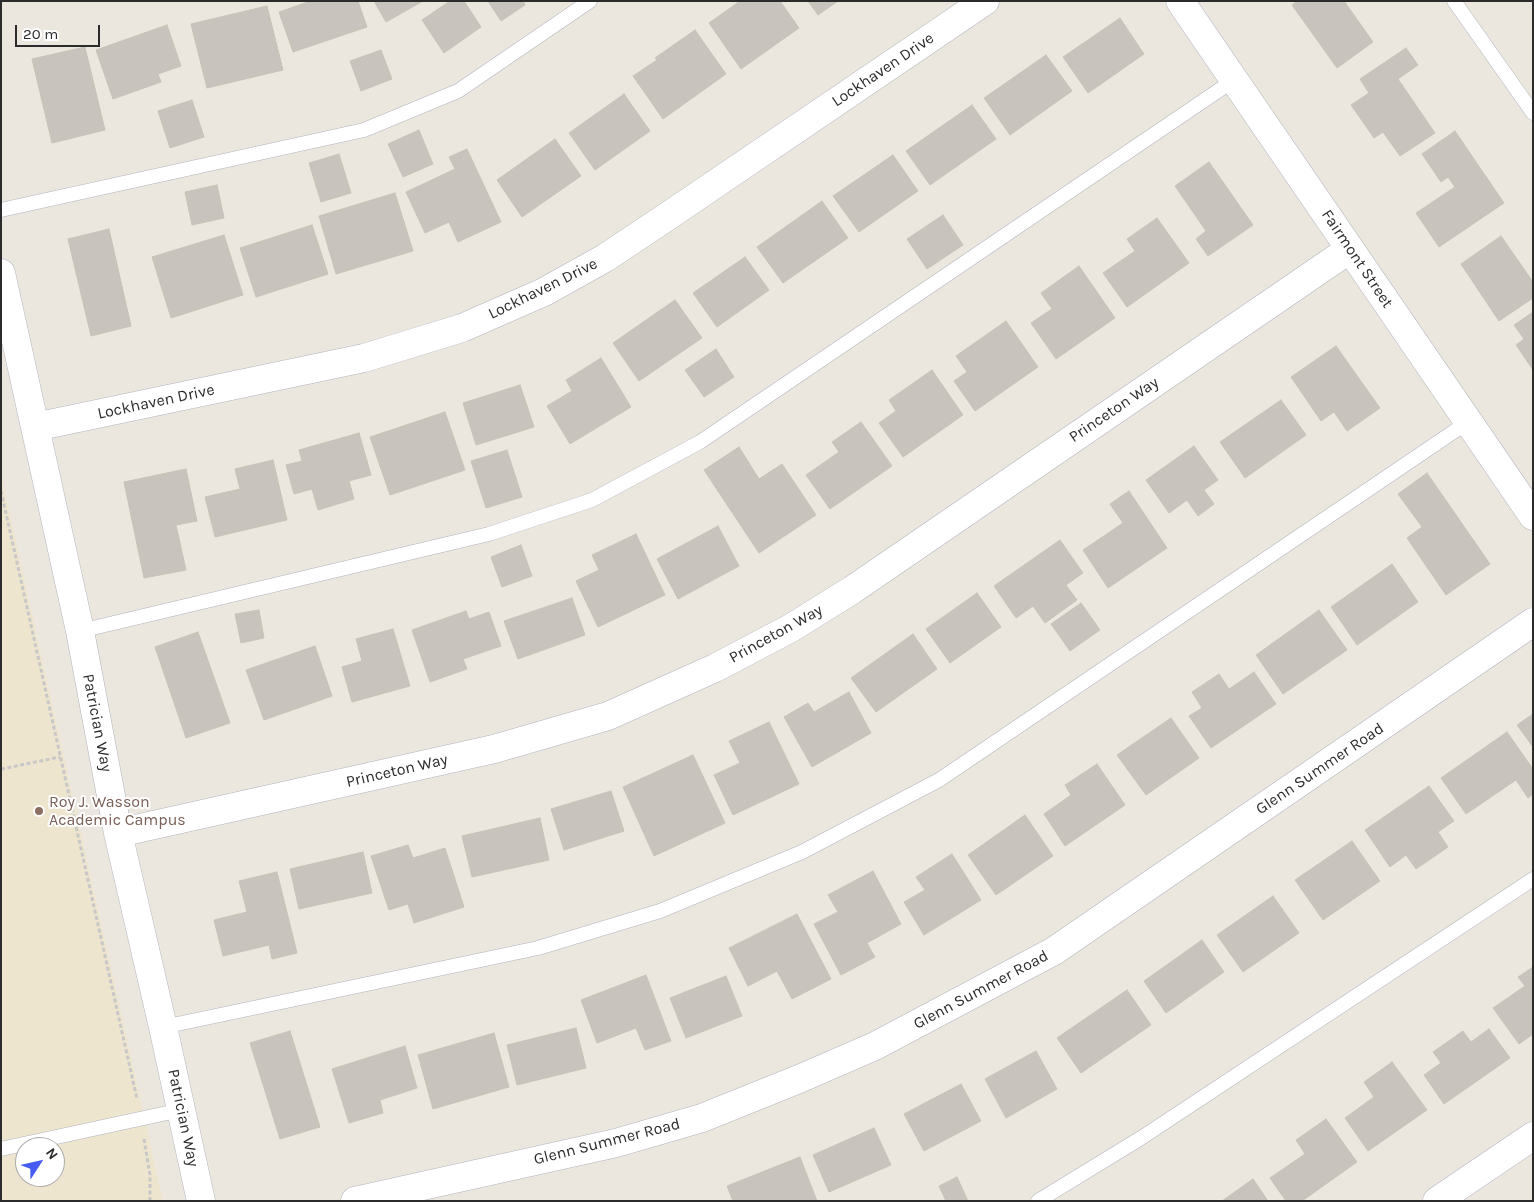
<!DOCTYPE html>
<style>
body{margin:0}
#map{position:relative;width:1534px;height:1202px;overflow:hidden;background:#ece7de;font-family:Karla,sans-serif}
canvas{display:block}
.frame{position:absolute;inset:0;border:2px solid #2b2b2b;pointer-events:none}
.north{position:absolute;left:15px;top:1137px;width:50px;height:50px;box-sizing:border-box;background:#fff;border:1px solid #aaa;border-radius:50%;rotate:55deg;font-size:14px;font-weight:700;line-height:20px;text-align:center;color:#2b2b2b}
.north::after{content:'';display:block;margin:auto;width:18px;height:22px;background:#465bf1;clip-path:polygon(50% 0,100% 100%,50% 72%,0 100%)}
.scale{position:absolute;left:15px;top:25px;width:85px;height:22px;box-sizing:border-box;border:2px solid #2b2b2b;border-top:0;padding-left:6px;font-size:15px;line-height:18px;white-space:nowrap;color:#2b2b2b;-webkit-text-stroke:4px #fff;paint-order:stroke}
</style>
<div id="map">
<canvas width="1534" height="1202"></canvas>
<div class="frame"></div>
<div class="north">N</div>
<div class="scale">20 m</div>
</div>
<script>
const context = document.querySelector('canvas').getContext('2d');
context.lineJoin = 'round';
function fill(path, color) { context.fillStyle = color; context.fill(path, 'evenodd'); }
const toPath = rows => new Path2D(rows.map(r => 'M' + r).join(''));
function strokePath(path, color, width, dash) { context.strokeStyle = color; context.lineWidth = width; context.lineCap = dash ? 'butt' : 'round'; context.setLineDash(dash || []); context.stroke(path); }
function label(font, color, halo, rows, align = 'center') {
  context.font = font + ' Karla,sans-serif'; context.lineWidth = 4; context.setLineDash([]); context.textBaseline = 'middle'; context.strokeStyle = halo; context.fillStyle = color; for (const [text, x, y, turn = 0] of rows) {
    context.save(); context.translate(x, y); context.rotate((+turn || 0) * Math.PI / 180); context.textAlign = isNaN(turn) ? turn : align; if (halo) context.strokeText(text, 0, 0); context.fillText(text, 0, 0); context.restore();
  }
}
fill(toPath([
 [1,475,163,1201,1,1201],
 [25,1147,55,1147,55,1177,25,1177]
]), '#ede5ce');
const building = toPath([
 [311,1,358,1,367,27,293,52,279,12,311,1],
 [374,1,423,1,386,22,374,1],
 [450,1,464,1,481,27,444,53,422,20,450,1],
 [488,1,523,1,525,5,501,21,488,1],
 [740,1,780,1,799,28,741,69,709,23,740,1],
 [808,1,838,1,818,15,808,1],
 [1297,1,1344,1,1373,42,1337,68,1292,5,1297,1],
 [267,6,283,70,207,88,191,24,267,6],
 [1120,18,1144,54,1088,93,1063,57,1120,18],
 [167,25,181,66,158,74,161,82,113,99,96,50,167,25],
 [695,30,726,74,663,119,633,76,657,60,655,58,695,30],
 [85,47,105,130,52,143,32,59,85,47],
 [1406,48,1418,65,1398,79,1435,133,1400,156,1383,132,1374,138,1351,105,1369,93,1360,79,1406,48],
 [381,50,392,79,361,91,350,61,381,50],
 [1046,55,1072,91,1010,135,984,98,1046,55],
 [624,94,650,131,595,170,569,133,624,94],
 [192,100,204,137,170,148,158,111,192,100],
 [972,105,996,139,930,185,906,151,972,105],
 [419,130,433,164,403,177,388,144,419,130],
 [1455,131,1504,203,1439,247,1416,213,1455,187,1448,177,1441,182,1422,154,1455,131],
 [555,139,581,176,522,217,497,180,555,139],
 [467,149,501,222,458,242,449,222,425,233,406,192,455,169,449,157,467,149],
 [339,154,351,193,321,202,309,163,339,154],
 [893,155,918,191,859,232,833,196,893,155],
 [1209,162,1253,225,1208,256,1196,239,1206,231,1175,186,1209,162],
 [217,185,224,218,192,225,185,192,217,185],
 [395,193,413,251,336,274,319,216,395,193],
 [822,201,848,238,783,283,757,247,822,201],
 [943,215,963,245,927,269,907,239,943,215],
 [1157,218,1189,263,1127,307,1103,273,1135,251,1127,239,1157,218],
 [312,225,328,274,256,297,240,248,312,225],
 [109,229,131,326,91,336,68,239,109,229],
 [224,235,243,295,171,318,152,257,224,235],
 [1501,236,1533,282,1533,298,1499,321,1461,264,1501,236],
 [745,257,769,290,717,327,693,293,745,257],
 [1079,266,1115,318,1056,359,1031,323,1052,309,1041,293,1079,266],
 [675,300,702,338,639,381,613,343,675,300],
 [1533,312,1533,370,1516,345,1524,339,1514,325,1533,312],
 [1006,321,1038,367,975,411,954,381,967,372,956,356,1006,321],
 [1336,346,1380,408,1347,431,1334,412,1321,421,1291,377,1336,346],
 [716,349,734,377,704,397,685,370,716,349],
 [601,358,631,407,570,444,547,406,572,391,566,380,601,358],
 [932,370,963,415,903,457,879,423,896,411,889,400,932,370],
 [520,385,534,427,476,445,463,403,520,385],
 [1281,400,1306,435,1245,478,1220,442,1281,400],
 [445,412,465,470,390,495,370,437,445,412],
 [861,422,892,466,830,509,806,475,839,452,832,442,861,422],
 [359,433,371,475,349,481,354,499,318,510,312,489,294,494,286,465,302,461,299,450,359,433],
 [1194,446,1218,480,1204,490,1214,504,1198,516,1187,500,1169,513,1146,480,1194,446],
 [739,447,759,479,782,464,816,515,759,553,704,470,739,447],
 [507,450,522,497,486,508,471,461,507,450],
 [273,460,287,520,215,537,205,497,240,489,235,469,273,460],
 [186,469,197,521,176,525,186,570,144,578,124,482,186,469],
 [1427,473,1490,564,1446,595,1407,538,1422,527,1398,494,1427,473],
 [1129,491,1167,548,1108,588,1083,550,1123,523,1110,504,1129,491],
 [718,526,739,566,678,599,657,559,718,526],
 [636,534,665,595,598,627,576,581,599,570,592,555,636,534],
 [1060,540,1083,573,1066,585,1077,600,1045,623,1033,606,1016,618,994,586,1060,540],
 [521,545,532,576,502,587,491,557,521,545],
 [1392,564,1418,602,1357,645,1331,607,1392,564],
 [977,593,1001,627,950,663,926,629,977,593],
 [572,598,585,635,518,659,504,621,572,598],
 [1081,603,1100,630,1070,651,1051,624,1081,603],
 [259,610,264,638,241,643,235,614,259,610],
 [1319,610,1347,650,1283,694,1256,655,1319,610],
 [466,611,469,619,489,612,501,646,463,659,467,669,430,682,412,630,466,611],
 [393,629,410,686,352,702,342,667,362,661,356,639,393,629],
 [198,632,230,723,186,738,155,647,198,632],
 [913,634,937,669,876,712,851,678,913,634],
 [315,646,332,696,264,720,246,670,315,646],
 [1254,672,1276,704,1211,748,1189,716,1202,708,1192,692,1219,674,1229,689,1254,672],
 [849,692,871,733,812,767,784,717,808,703,814,712,849,692],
 [1533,714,1533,747,1517,725,1533,714],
 [1171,718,1199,758,1146,795,1117,755,1171,718],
 [769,722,799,784,733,815,714,775,740,763,729,741,769,722],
 [1507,732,1533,769,1533,794,1528,798,1516,780,1466,814,1441,778,1507,732],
 [693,755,725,823,654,856,623,787,693,755],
 [1097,764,1125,805,1065,846,1044,814,1071,795,1065,785,1097,764],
 [1429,786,1454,821,1438,832,1448,847,1416,869,1406,855,1390,867,1365,830,1429,786],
 [611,791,624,831,564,850,551,809,611,791],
 [1025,815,1053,856,996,895,968,855,1025,815],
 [540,818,549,860,472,877,462,836,540,818],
 [1352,841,1380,881,1323,920,1295,880,1352,841],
 [408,845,413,858,445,848,464,907,414,923,408,904,389,910,371,856,408,845],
 [363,852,372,893,299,909,290,869,363,852],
 [952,854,981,900,924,935,904,902,925,890,916,877,952,854],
 [873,871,901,924,867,943,875,957,841,975,814,924,838,912,828,895,873,871],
 [277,872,297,953,272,959,269,945,223,956,214,920,247,912,239,881,277,872],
 [1273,896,1299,933,1243,972,1217,935,1273,896],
 [797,914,831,979,792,999,777,971,748,986,729,948,797,914],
 [1202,940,1224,972,1166,1013,1144,981,1202,940],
 [1533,967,1533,1034,1519,1044,1493,1008,1525,986,1518,977,1533,967],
 [646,975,671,1041,645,1050,636,1028,597,1043,581,1000,646,975],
 [726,976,742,1016,686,1038,670,998,726,976],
 [1127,990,1151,1025,1081,1073,1057,1038,1127,990],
 [576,1028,586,1068,517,1085,507,1045,576,1028],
 [1489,1029,1510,1058,1444,1104,1424,1075,1441,1063,1433,1052,1463,1031,1471,1042,1489,1029],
 [290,1031,320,1127,280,1139,250,1043,290,1031],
 [494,1033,509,1087,433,1109,418,1055,494,1033],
 [405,1046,417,1088,380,1100,383,1113,349,1123,332,1069,405,1046],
 [1036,1051,1057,1089,1006,1118,985,1079,1036,1051],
 [1392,1062,1427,1110,1368,1151,1345,1118,1374,1097,1364,1082,1392,1062],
 [961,1084,981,1121,924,1151,904,1114,961,1084],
 [1326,1119,1357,1162,1302,1201,1286,1201,1270,1178,1305,1154,1296,1140,1326,1119],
 [874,1128,891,1165,829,1192,813,1155,874,1128],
 [800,1157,817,1201,733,1201,727,1186,800,1157],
 [957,1177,968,1201,946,1201,939,1186,957,1177],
 [1253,1179,1268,1201,1222,1201,1253,1179]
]);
fill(building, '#c8c3bd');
strokePath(building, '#c7c3b7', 1);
const service = toPath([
 [1454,1,1533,113],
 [1,210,364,130,458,91,590,1],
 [80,631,489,534,592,500,700,442,1234,80],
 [163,1027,538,948,660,911,802,852,939,780,1468,422],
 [1,1149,181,1110],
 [1038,1201,1141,1138,1533,879]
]);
const minor = toPath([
 [1180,1,1533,516],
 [1,273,80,631,118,833,163,1027,201,1201],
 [35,427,364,358,462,328,544,292,605,258,668,216,985,1],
 [118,833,494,749,608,716,715,668,791,628,852,590,1350,249],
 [355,1201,616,1143,702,1118,799,1079,875,1046,1054,951,1533,622],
 [1437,1201,1533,1136]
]);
strokePath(service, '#b1b3be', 15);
strokePath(minor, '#b1b3be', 29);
strokePath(toPath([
 [1,491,137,1099],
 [1,769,60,757],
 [144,1139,150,1175,150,1201]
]), '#c8c8c8', 3, [4, 2.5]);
strokePath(service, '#fff', 14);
strokePath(minor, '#fff', 28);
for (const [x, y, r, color] of [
 [39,811,5,"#8d6e63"]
]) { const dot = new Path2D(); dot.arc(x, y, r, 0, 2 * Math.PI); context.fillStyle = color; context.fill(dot); strokePath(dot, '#fff', 2); }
label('16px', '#2b2b2b', '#fff', [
 ["Lockhaven Drive",883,70,-34],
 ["Fairmont Street",1357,259,56],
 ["Lockhaven Drive",543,289,-26],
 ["Lockhaven Drive",156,402,-12],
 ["Princeton Way",1114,410,-34],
 ["Princeton Way",776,634,-29],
 ["Patrician Way",97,723,79],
 ["Glenn Summer Road",1320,769,-34],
 ["Princeton Way",397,771,-13],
 ["Glenn Summer Road",981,990,-28],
 ["Patrician Way",183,1118,78],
 ["Glenn Summer Road",607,1142,-14]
]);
label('16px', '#785e54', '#fff', [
 ["Roy J. Wasson",49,802],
 ["Academic Campus",49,820]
], 'left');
</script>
